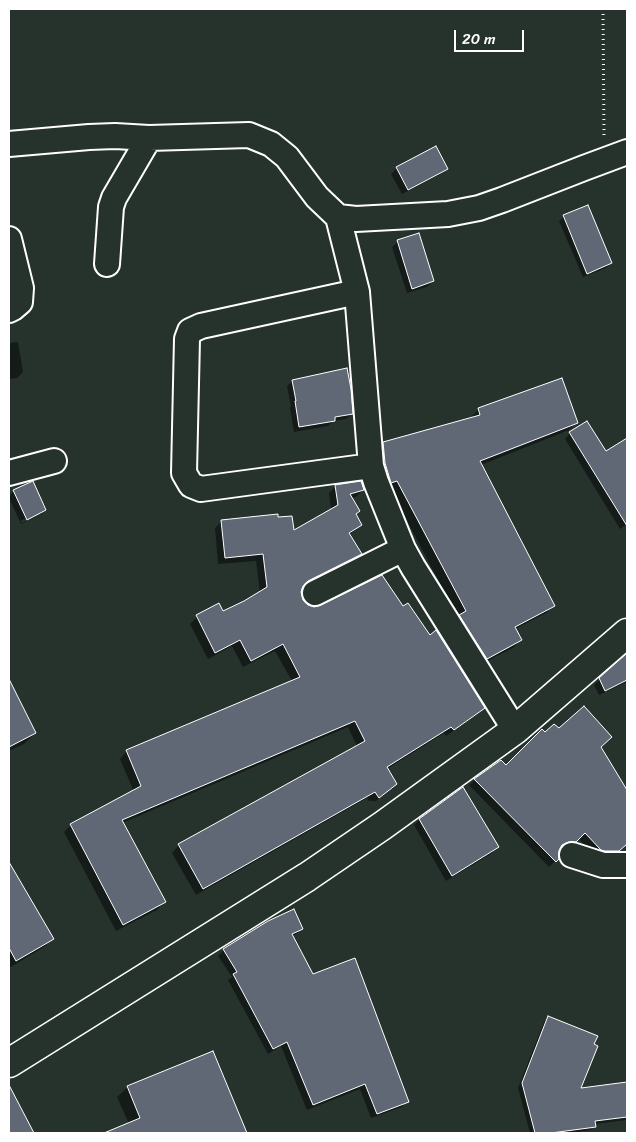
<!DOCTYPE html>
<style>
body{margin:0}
#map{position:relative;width:636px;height:1142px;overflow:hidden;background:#26332d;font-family:Sriracha,sans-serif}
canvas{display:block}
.frame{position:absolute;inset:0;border:10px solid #fff;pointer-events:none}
.scale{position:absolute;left:454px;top:30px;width:70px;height:22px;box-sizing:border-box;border:2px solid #fff;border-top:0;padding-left:6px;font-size:15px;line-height:18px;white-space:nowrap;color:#fff;-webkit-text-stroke:4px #26332d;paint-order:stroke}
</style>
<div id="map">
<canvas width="636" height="1142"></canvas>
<div class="frame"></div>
<div class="scale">20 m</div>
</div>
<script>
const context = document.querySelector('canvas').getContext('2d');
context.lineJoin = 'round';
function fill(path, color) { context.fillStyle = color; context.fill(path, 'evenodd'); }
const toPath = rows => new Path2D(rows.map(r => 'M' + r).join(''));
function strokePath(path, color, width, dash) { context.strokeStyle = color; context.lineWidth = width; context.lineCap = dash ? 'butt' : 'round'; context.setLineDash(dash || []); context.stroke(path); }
fill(toPath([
 [435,148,446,169,440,174,402,194,391,174,397,168],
 [587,206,611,263,606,268,583,277,559,221,564,217],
 [398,242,433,281,427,287,407,293,392,247],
 [18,342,23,372,17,378,9,379,9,343],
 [293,381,352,414,346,419,333,421,328,426,294,432,290,408,291,406,287,386],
 [479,409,576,422,569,430,481,465,554,605,546,613,515,629,521,640,513,648,479,665,458,618,390,488,376,451,384,444,472,419,471,417],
 [570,433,606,453,627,439,627,524,620,529,565,439],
 [336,486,363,490,356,497,351,498,355,515,361,525,353,532,349,535,360,554,353,561,302,587,300,592,302,600,307,606,314,608,403,608,483,708,476,715,446,736,444,733,387,769,388,791,376,801,369,801,367,798,196,895,172,853,179,845,357,746,348,727,122,823,164,902,157,910,116,931,64,832,71,825,134,792,120,759,127,751,292,681,275,651,243,667,232,646,208,659,190,624,197,617,223,613,260,593,256,561,218,564,215,528,222,521,277,519,293,533,331,510,329,493],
 [14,491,45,510,39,516,21,524,9,498,9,496],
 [40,512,40,515,22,523,20,521],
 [627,655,627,682,599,695,594,685],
 [9,682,35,733,24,744,9,751],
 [545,734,599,748,627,792,627,843,612,857,595,856,578,838,569,847,561,847,559,849,558,858,549,867,469,785,475,780,506,767],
 [420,819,497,847,492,853,446,881,414,825],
 [9,864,53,938,44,947,9,968],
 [268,923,302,928,296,934,292,936,313,975,407,1101,402,1107,371,1118,360,1089,307,1110,281,1046,268,1054,228,980,232,977,218,956,224,950],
 [549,1017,579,1090,627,1083,627,1120,595,1124,595,1126,590,1130,572,1133,530,1133,518,1088,544,1022],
 [213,1052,246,1133,107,1133,129,1124,117,1097,128,1087],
 [12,1094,32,1133,9,1133,9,1096]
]), '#0007');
const building = toPath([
 [436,146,448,169,408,190,396,167,436,146],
 [588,205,612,263,587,274,563,215,588,205],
 [419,233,434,281,412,289,397,240,419,233],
 [347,368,351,389,353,414,335,417,335,421,299,427,295,401,296,401,292,380,347,368],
 [562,378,578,423,480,461,555,606,515,627,522,640,487,659,459,615,466,611,397,481,391,483,385,463,383,442,480,415,478,408,562,378],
 [587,421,606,451,627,438,627,526,569,432,587,421],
 [33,481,46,510,27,520,13,490,33,481],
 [361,481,364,490,350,494,360,511,356,514,362,525,349,533,362,554,308,581,303,586,301,592,303,600,308,605,314,607,321,605,382,575,403,606,408,603,430,635,436,630,485,708,454,730,451,727,387,767,397,784,379,798,375,792,203,889,178,844,365,741,355,721,122,820,166,902,123,925,70,824,141,786,126,750,300,677,283,644,251,661,240,640,215,653,196,615,219,603,223,611,244,601,267,587,263,554,225,558,221,520,278,514,278,517,292,516,294,530,338,505,335,485,361,481],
 [627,653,627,680,605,691,599,678,627,653],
 [9,679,36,733,9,747,9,679],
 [584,706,612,737,601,747,627,790,627,844,619,851,605,851,601,850,585,833,576,842,569,842,562,845,559,851,559,859,556,862,474,779,501,760,506,765,542,729,545,732,554,724,559,728,584,706],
 [463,787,499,847,452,876,419,819,463,787],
 [9,862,54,939,16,961,9,948,9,862],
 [294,909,303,929,292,934,313,974,355,958,409,1102,377,1114,365,1084,313,1105,287,1042,273,1049,233,974,237,972,223,949,268,921,294,909],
 [548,1016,598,1036,594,1044,598,1046,581,1088,627,1082,627,1117,595,1121,596,1127,551,1133,535,1133,522,1083,548,1016],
 [213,1051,247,1133,104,1133,140,1118,127,1086,213,1051],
 [9,1085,34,1133,9,1133,9,1085]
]);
fill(building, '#606876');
strokePath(building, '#fff', 1);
const street = toPath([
 [9,144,89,137,115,136,149,138,249,135,271,144,287,157,317,197,338,217,356,219,448,214,479,208,502,200,584,168,627,152],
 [338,217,357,292,371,466,376,482,403,549,413,567,515,730],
 [9,239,21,288,20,302,13,308,9,310],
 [107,264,111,207,114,198,149,138],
 [357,292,201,326,190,331,187,339,184,473,191,485,201,489,371,466],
 [9,473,54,461],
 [315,593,403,549],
 [572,855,603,865,627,865]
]);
const primary = toPath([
 [9,1063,307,877,382,826,515,730,627,633]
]);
strokePath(street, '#fff', 28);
strokePath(primary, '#fff', 31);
strokePath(toPath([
 [603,9,604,136]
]), '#fff', 3, [1, 4]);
strokePath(street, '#26332d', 24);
strokePath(primary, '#26332d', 28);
</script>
